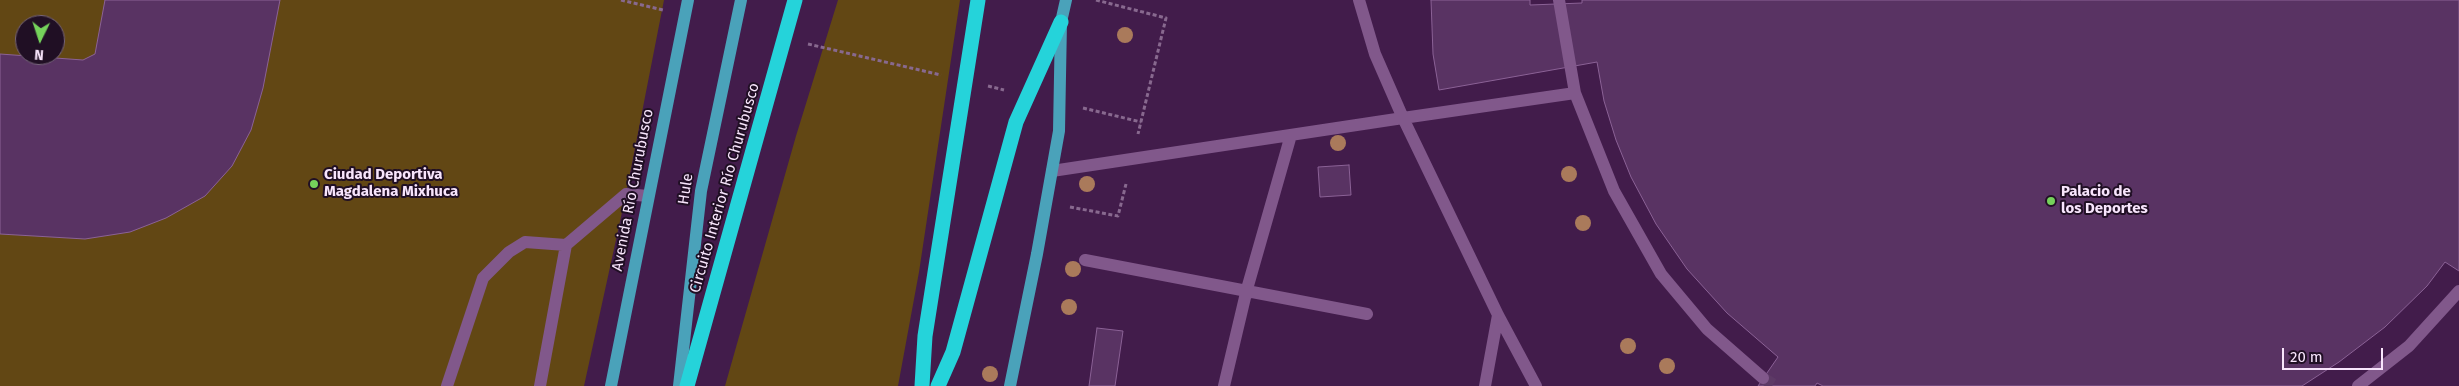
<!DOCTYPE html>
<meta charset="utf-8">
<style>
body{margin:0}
#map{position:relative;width:2459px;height:386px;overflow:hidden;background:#421c4b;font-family:"Fira Sans",sans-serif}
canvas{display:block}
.north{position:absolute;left:15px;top:15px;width:50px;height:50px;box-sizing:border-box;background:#200f24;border:1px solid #76657a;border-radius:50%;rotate:184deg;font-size:14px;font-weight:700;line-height:20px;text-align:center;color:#f8e5fc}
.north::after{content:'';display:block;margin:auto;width:18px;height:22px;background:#75d25b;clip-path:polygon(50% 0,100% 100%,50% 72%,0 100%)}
.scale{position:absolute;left:2282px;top:348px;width:101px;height:22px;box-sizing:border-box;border:2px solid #f8e5fc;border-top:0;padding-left:6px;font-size:15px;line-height:18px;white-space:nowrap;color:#f8e5fc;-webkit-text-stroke:4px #200f24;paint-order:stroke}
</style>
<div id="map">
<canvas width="2459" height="386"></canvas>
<div class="north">N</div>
<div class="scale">20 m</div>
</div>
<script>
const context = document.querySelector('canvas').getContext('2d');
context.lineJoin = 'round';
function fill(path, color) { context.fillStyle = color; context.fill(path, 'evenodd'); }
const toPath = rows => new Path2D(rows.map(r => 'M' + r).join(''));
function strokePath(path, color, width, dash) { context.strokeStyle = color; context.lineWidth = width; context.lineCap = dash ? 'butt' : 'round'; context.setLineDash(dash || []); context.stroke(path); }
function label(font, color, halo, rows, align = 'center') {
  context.font = font + ' "Fira Sans",sans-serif'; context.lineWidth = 4; context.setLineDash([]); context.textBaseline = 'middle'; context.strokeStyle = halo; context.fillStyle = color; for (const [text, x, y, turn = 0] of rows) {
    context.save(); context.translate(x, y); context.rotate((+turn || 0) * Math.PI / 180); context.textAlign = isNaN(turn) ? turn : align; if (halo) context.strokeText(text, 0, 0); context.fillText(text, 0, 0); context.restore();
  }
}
fill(toPath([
 [0,0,664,0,626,194,584,386,0,386],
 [25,25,55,25,55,55,25,55],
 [838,0,960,0,919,272,898,386,725,386,796,136]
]), '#624714');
const building = toPath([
 [105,0,280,0,263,88,251,130,232,166,205,196,166,218,130,232,85,239,0,234,0,54,83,60,95,54,105,0],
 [1431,0,1530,0,1530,5,1582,3,1582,0,2459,0,2459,271,2445,262,2427,286,2385,327,2339,362,2302,386,1823,386,1817,383,1815,386,1758,386,1778,357,1727,313,1687,269,1656,224,1631,177,1616,140,1604,101,1597,62,1439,90,1433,54,1431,0],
 [1349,165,1351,195,1320,197,1318,167,1349,165],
 [1097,328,1123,331,1115,386,1089,386,1097,328]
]);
fill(building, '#593363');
strokePath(building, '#8b6296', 1);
strokePath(toPath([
 [1763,378,1776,386]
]), '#5d3a66', 12, [12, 6]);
strokePath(toPath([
 [621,0,663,10],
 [1096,0,1166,18,1138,134],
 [808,44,941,75],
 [988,86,1004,90],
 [1083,108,1141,122],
 [1070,207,1118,216,1126,184]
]), '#88698f', 3, [4, 2.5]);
strokePath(toPath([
 [1559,0,1575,93],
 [1052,171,1403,118,1375,54,1359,0],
 [1085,260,1367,314],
 [447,386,483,278,509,252,525,242,566,245,626,194,648,196],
 [540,386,566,245],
 [1224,386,1247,289,1291,135],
 [1485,386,1498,315],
 [1536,386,1498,315,1403,118,1575,93,1614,191,1661,274,1707,329,1763,378],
 [2358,386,2409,346,2459,291]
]), '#81588b', 12);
strokePath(toPath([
 [611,386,688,0],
 [679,386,701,191,741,0],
 [1010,386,1037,254,1059,131,1061,22,1066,0]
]), '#4aa2ba', 12);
strokePath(toPath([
 [687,386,795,0],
 [922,386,925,336,978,0],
 [938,386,953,352,1016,122,1061,22]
]), '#25d3da', 15);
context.fillStyle = '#aa7a5b';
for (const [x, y] of [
 [1125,35],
 [1338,143],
 [1569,174],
 [1087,184],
 [1583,223],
 [1073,269],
 [1069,307],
 [1628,346],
 [1667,366],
 [990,374]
]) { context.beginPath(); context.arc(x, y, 8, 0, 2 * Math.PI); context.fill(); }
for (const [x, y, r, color] of [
 [314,184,5,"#75d25b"],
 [2051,201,5,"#75d25b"]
]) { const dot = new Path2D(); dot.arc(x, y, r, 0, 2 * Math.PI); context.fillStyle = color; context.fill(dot); strokePath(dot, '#200f24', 2); }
label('bold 15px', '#f8e5fc', '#200f24', [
 ["Ciudad Deportiva",324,175],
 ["Magdalena Mixhuca",324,192],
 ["Palacio de",2061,192],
 ["los Deportes",2061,209]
], 'left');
label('15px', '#f8e5fc', '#200f24', [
 ["Circuito Interior Río Churubusco",725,188,-74],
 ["Hule",686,189,-81],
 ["Avenida Río Churubusco",633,190,-79]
]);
</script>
